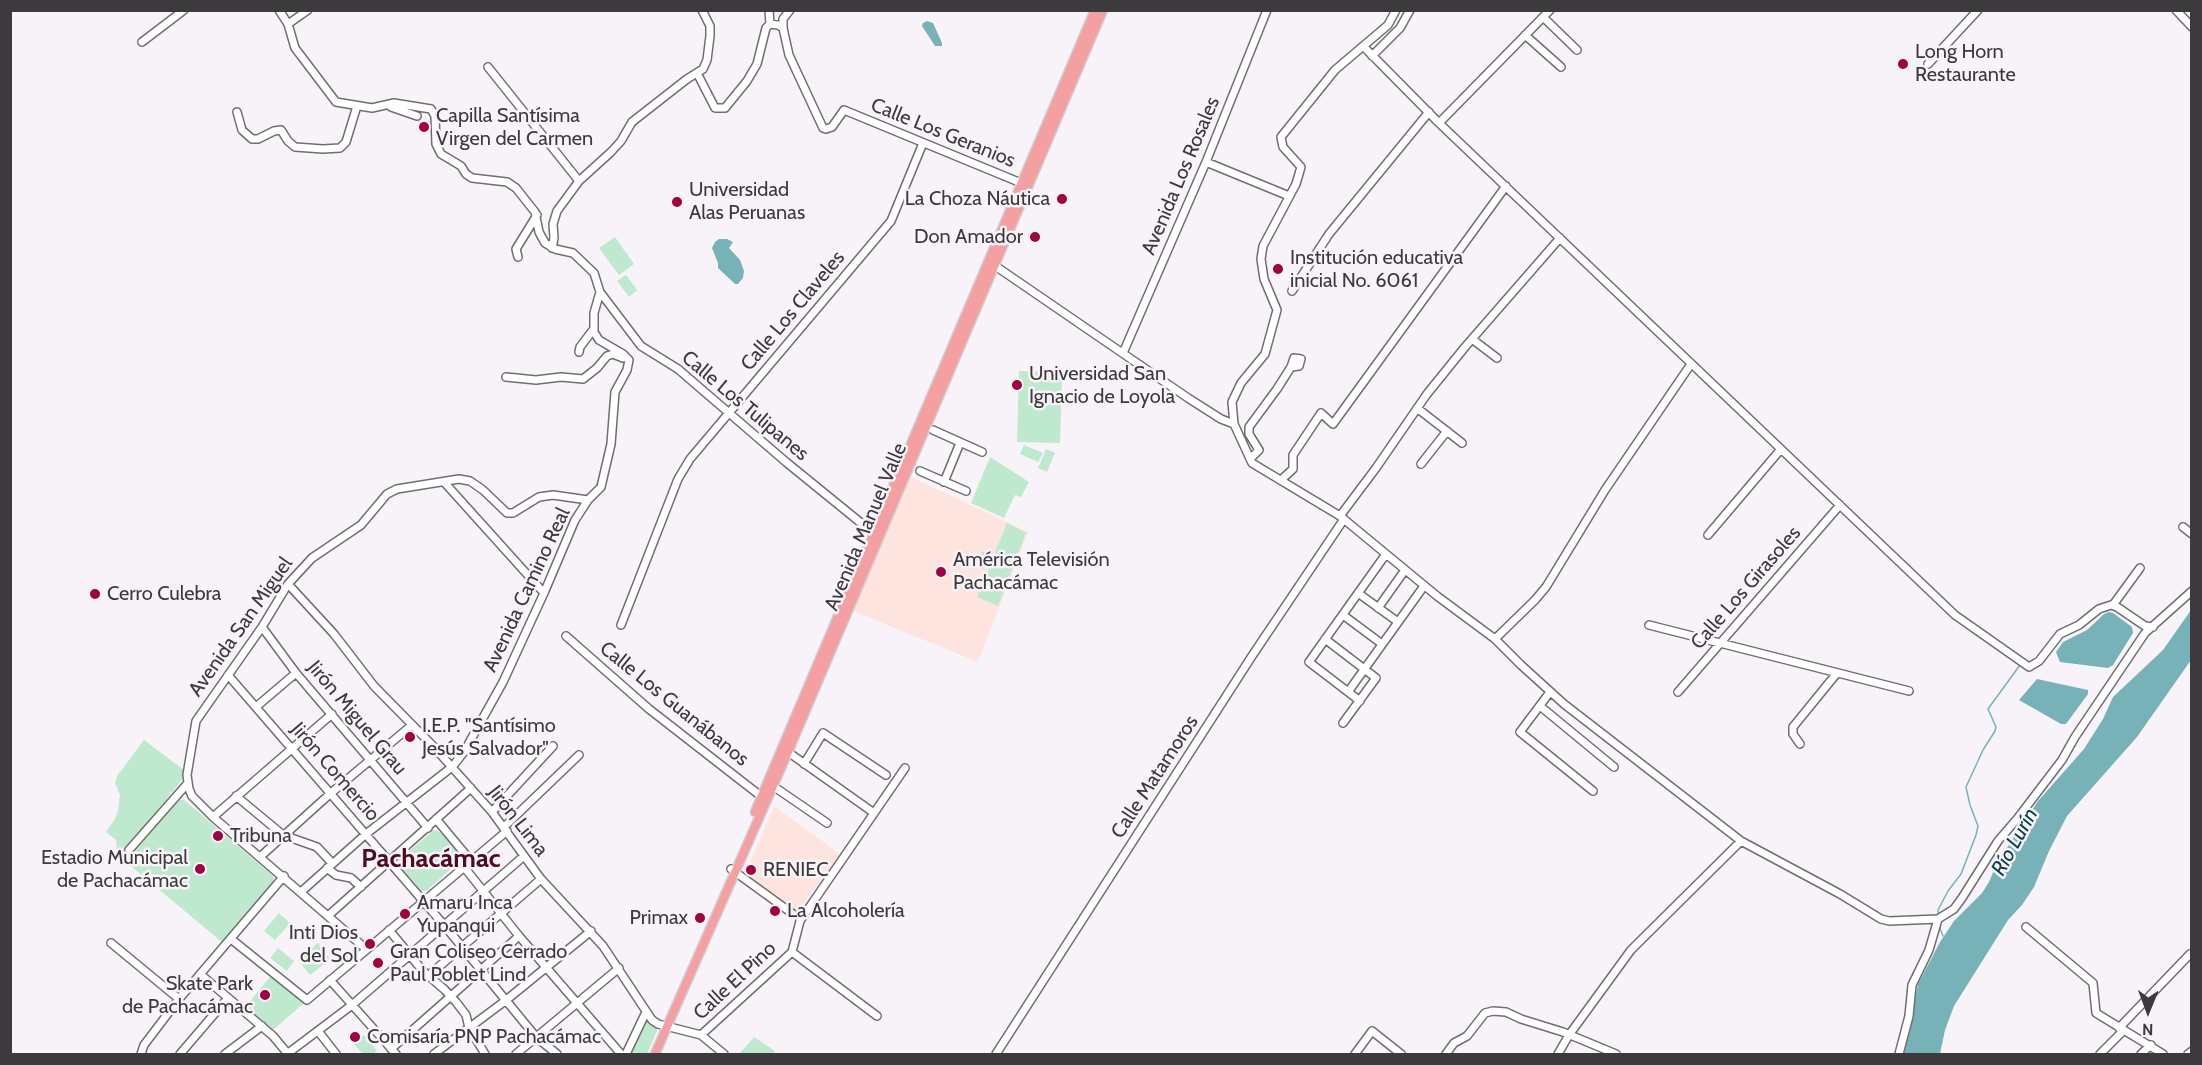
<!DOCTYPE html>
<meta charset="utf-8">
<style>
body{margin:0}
#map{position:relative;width:2202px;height:1065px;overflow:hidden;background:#f7f3f8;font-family:Cabin,sans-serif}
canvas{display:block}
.frame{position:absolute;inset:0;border:12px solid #3c3a3c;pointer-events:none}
.north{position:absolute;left:2118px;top:981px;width:60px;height:60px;-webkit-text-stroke:4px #f7f3f8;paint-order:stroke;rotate:181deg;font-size:16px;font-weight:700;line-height:24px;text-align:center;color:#3c3a3c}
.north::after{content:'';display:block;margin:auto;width:21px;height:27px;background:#3c3a3c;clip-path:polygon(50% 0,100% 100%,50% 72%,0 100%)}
</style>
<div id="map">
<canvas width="2202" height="1065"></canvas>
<div class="frame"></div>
<div class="north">N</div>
</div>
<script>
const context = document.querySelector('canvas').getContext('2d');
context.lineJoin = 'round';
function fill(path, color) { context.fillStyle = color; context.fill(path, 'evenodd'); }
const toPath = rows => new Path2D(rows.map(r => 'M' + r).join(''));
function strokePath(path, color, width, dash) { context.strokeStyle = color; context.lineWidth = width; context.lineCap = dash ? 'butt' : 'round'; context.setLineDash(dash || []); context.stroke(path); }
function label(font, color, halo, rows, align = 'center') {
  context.font = font + ' Cabin,sans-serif'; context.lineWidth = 5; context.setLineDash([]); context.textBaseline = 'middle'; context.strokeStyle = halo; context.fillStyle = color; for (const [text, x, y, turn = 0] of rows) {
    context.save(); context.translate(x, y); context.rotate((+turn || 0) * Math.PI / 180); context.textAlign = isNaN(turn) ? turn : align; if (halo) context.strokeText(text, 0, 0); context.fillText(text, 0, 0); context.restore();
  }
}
fill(toPath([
 [909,476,1028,532,978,662,853,611],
 [774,806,840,854,796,914,745,874]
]), '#fee4de');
fill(toPath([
 [615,237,634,264,619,275,599,248],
 [626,275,637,290,629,297,617,281],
 [1019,371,1062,372,1060,443,1017,442],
 [1024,445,1043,453,1038,462,1020,454],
 [1046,449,1055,453,1047,472,1038,468],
 [990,457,1029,482,1021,497,1015,495,1004,518,971,503],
 [1007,523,1026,533,998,606,977,597,980,590,988,583,987,573],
 [982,551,990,555,984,569,976,566,967,568,961,565,963,560,967,562,969,558,978,561],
 [144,740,184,770,185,776,118,859,116,840,106,832,115,819,118,811,120,795,115,783,117,776],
 [177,800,184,800,273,876,274,883,223,943,126,862],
 [434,830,440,832,461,854,462,859,426,891,421,891,399,865,399,860],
 [279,913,290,923,275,940,264,931],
 [318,943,330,959,310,975,298,960],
 [278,948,294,961,287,971,270,958],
 [271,976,304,1003,273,1030,245,1007],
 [645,1015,647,1020,658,1028,647,1054,627,1054],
 [364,1035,377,1051,373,1054,363,1054,354,1044],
 [754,1037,775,1051,773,1054,739,1054]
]), '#bee9ce');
fill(toPath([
 [927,21,933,23,942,43,942,46,935,46,922,26,923,23],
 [719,239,727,239,733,242,729,248,740,260,744,271,743,278,738,284,735,284,718,268,718,263,712,248,715,242],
 [2191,610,2191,660,2137,737,2067,816,2049,851,2034,887,2022,905,2008,920,1954,1006,1945,1030,1940,1054,1903,1054,1918,984,1940,942,1954,921,1982,893,1989,882,1997,863,2038,801,2084,749,2103,719,2113,697,2163,650],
 [2109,612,2113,613,2132,627,2133,633,2113,665,2108,668,2060,662,2056,652,2063,642,2087,630,2104,614],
 [2037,679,2088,690,2088,694,2066,724,2061,724,2019,700]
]), '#77b2b8');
strokePath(toPath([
 [1938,916,1938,910,1948,891,1961,874,1976,835,1978,826,1970,805,1966,787,1983,750,1995,731,1996,727,1988,709,2020,665,1987,642],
 [1939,926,1943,936]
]), '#77b2b8', 1.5);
const minor = toPath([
 [279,10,288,24,295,48,336,102,372,108,394,103,431,109,435,116,436,144,441,154,461,166,466,174,472,178,507,182,516,188,535,212,539,232,545,243,555,249,573,253,594,273,600,292,594,313,594,332,599,340,623,354,629,360,627,370,615,392,611,444,601,487,588,500,575,520,544,593,503,682,464,752,452,767,366,834,302,891],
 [769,10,770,24],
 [1396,10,1388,25,1335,70,1281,137,1283,147,1301,167,1296,184,1263,246,1261,259,1264,279,1277,310,1265,354,1241,383,1232,402,1234,424,1252,463,1340,516,1437,596,1495,639,1521,665,1564,704,1741,841,1840,894,1881,919,1889,921,1938,919],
 [2176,10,2192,27],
 [1543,17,1577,50],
 [288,24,308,10],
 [783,28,783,19,790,10],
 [1525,35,1561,67],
 [142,42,184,10],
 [1363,46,1439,123,1955,615,2029,667,2039,661,2060,634,2079,625,2099,609,2111,605,2117,607,2145,626,2153,627],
 [1372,56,1400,28,1410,10],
 [1928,64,1978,10],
 [488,67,579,181],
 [697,73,715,108,725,108,747,81,757,64,766,28,770,24,778,25,783,28,789,55,823,128,826,129,832,127,844,110,1026,185],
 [391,107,417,116],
 [237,112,242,130,252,139,258,139,274,131,281,130,288,141,295,147,323,149,340,148,346,142,357,106],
 [1439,123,1550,10],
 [1206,162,1289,196],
 [552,248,554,238,553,224,557,211,579,181,611,152,621,141,632,122,687,79,703,69,707,60,710,36,710,26,702,10],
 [518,257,516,249,537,215],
 [991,263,1188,398,1221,419,1234,424],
 [1292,291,1329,234,1429,112],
 [600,292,641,346,678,369,786,462,877,536],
 [1472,339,1497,358],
 [579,352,580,347,593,330],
 [1123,353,1206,162,1267,10],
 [506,377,536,380,561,377,583,379,597,368,607,356,613,354,623,358],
 [1417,408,1462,443],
 [933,430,982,452],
 [1250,459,1259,450,1249,434,1249,427,1277,389,1291,367,1294,358,1301,359,1299,366,1291,367],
 [1421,464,1447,431],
 [920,471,966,491],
 [1281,480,1293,469,1293,455,1321,413,1333,424,1506,186],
 [444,482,544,593],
 [944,482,960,443],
 [1340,516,1376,468,1427,394,1465,347,1560,238],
 [2183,527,2192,534],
 [1708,535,1781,449],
 [288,584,334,634,374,686,433,746,492,812,541,879,603,946,652,1020,658,1024,701,1035,724,1054],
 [1358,593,1398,622],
 [2113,605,2140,568],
 [1378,608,1405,570],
 [1343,615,1382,644],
 [621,625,678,479,690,459,891,221,923,143],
 [1649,625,1909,691],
 [262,627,296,673,428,828],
 [566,636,649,709,762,797],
 [1325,639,1376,678,1343,723],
 [1495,639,1535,600,1546,587,1605,490,1691,364],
 [228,675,444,925,536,1037,557,1054],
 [1348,692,1424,586],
 [1550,692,1520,732,1593,791],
 [1678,692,1840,505],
 [1360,701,1309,662,1386,554],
 [1540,706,1614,767],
 [256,707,296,673],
 [1800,744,1793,734,1793,727,1837,673],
 [788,752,874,813],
 [804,764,823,733,886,775],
 [773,786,827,823],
 [236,796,283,835,317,847,332,863],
 [492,812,553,746],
 [213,817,332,714],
 [436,819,471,861],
 [504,827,579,755],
 [129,850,187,784],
 [261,856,331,793,412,725],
 [464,867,519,936,621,1054],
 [327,868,336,875,351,878,361,887],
 [731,869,793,914],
 [329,915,471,788],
 [2026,927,2093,983,2096,1013,2163,1054],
 [389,930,423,971,445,990,456,1002,466,1015,469,1028,485,1054],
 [231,939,307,1000,507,831],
 [111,943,179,999],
 [366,949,213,817,192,796,189,789,187,775,196,721,262,627,288,584,312,558,361,525,387,494,397,489,459,479,470,481,483,490,507,513,513,513,539,497,553,495,588,500],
 [792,952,877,1016],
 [200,974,273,1036,288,1054],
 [428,976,541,879],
 [330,980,396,1054],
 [2119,1028,2190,954],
 [318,1031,336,1054],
 [701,1035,792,952,800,921,905,768],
 [391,1049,519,936],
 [141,1054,144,1045,179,999,284,876],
 [180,1054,228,998],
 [225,1054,262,1026],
 [287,1054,352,1005,524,856],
 [434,1054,505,1001,591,931],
 [516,1054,619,968],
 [626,1054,646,1012],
 [996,1054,1252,656,1344,519],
 [1355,1054,1372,1031,1401,1054],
 [1446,1054,1454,1043,1467,1036,1485,1013,1493,1011,1506,1012,1521,1019,1563,1032,1616,1054],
 [1558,1054,1569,1035,1631,950,1741,841],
 [1899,1054,1909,1016,1912,985,1929,950,1938,919,1954,909,1962,898,1998,841,2017,819,2062,760,2075,737,2145,633,2192,591],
 [2100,1054,2123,1031],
 [2141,1054,2151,1045],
 [2188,1054,2192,1051]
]);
const major = toPath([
 [755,812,1095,10],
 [655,1054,788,752,1103,10]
]);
strokePath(minor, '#716e72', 10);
strokePath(major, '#d0d0d0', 11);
strokePath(minor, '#fff', 7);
strokePath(major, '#f49fa2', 8);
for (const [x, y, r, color] of [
 [1903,64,6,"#a00242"],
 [424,127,6,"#a00242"],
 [1062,199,6,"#a00242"],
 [677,202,6,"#a00242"],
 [1035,237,6,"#a00242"],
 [1278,269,6,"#a00242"],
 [1017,385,6,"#a00242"],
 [941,572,6,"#a00242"],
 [95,594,6,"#a00242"],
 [410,737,6,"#a00242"],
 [218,836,6,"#a00242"],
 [200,869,6,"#a00242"],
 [751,870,6,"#a00242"],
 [775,911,6,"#a00242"],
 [405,914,6,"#a00242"],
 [700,918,6,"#a00242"],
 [370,944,6,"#a00242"],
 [378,963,6,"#a00242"],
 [265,995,6,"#a00242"],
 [355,1037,6,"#a00242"]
]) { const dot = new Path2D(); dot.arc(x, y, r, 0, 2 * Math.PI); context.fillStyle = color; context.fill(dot); strokePath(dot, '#f7f3f8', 2); }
label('20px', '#3c3a3c', '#f7f3f8', [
 ["Long Horn",1915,52],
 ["Restaurante",1915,75],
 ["Capilla Santísima",436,116],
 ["Virgen del Carmen",436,139],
 ["Universidad",689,190],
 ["Alas Peruanas",689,213],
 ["La Choza Náutica",1050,199,"right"],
 ["Don Amador",1023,237,"right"],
 ["Institución educativa",1290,258],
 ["inicial No. 6061",1290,281],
 ["Universidad San",1029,374],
 ["Ignacio de Loyola",1029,397],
 ["América Televisión",953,560],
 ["Pachacámac",953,583],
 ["Cerro Culebra",107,594],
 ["I.E.P. \"Santísimo",422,726],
 ["Jesús Salvador\"",422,749],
 ["Tribuna",230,836],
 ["Estadio Municipal",188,858,"right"],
 ["de Pachacámac",188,881,"right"],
 ["RENIEC",763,870],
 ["Amaru Inca",417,903],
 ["Yupanqui",417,926],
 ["La Alcoholería",787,911],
 ["Primax",688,918,"right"],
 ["Inti Dios",358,933,"right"],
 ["del Sol",358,956,"right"],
 ["Gran Coliseo Cerrado",390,952],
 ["Paul Poblet Lind",390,975],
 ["Skate Park",253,984,"right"],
 ["de Pachacámac",253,1007,"right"],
 ["Comisaría PNP Pachacámac",367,1037]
], 'left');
label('20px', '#3c3a3c', '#f7f3f8', [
 ["Calle Los Geranios",943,133,22],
 ["Avenida Los Rosales",1181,176,-67],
 ["Calle Los Claveles",793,311,-50],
 ["Calle Los Tulipanes",745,406,40],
 ["Avenida Manuel Valle",866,527,-67],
 ["Calle Los Girasoles",1746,588,-49],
 ["Avenida Camino Real",527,590,-65],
 ["Avenida San Miguel",241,627,-55],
 ["Calle Los Guanábanos",674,704,39],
 ["Jirón Miguel Grau",357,718,50],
 ["Jirón Comercio",335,772,49],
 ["Calle Matamoros",1155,777,-57],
 ["Jirón Lima",518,821,52],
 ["Calle El Pino",735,981,-43]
]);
label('italic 21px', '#074046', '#f7f3f8', [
 ["Río Lurín",2015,842,-61]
]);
label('bold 26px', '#500b21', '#f7f3f8', [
 ["Pachacámac",431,859]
]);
</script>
